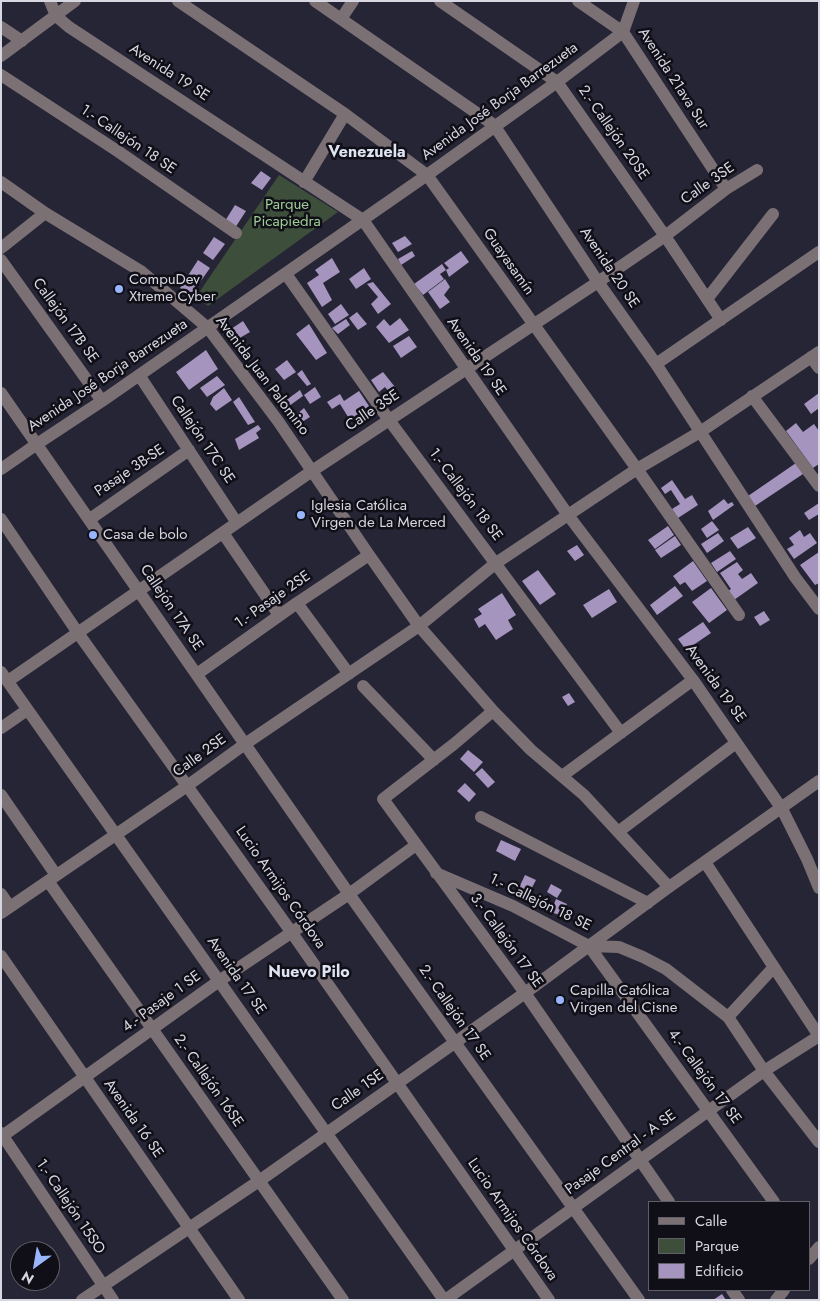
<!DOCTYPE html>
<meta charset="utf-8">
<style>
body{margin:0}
#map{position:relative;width:820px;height:1301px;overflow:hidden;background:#262536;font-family:Jost,sans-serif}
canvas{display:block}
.frame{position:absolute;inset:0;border:2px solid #d7d7e2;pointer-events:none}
.legend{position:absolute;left:648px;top:1201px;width:162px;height:90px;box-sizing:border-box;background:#100f17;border:1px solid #605f68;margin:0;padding:6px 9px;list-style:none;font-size:15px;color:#d7d7e2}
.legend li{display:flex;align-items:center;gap:10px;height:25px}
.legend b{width:25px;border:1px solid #605f68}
.north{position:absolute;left:10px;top:1241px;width:50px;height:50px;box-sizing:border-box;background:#100f17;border:1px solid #605f68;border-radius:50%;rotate:212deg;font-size:14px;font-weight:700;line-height:20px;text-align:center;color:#d7d7e2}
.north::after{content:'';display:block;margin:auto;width:18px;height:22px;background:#97b6fd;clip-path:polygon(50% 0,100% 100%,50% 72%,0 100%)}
</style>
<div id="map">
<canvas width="820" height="1301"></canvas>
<div class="frame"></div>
<ul class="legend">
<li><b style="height:6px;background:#7b7074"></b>Calle</li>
<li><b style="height:14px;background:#3d4e3a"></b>Parque</li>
<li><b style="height:14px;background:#a594bd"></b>Edificio</li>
</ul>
<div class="north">N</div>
</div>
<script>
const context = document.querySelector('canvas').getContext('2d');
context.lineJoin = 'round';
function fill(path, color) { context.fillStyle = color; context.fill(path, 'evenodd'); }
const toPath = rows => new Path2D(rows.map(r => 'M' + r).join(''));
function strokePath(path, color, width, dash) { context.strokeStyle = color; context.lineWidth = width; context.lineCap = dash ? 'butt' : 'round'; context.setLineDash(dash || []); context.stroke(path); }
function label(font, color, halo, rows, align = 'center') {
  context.font = font + ' Jost,sans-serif'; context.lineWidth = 5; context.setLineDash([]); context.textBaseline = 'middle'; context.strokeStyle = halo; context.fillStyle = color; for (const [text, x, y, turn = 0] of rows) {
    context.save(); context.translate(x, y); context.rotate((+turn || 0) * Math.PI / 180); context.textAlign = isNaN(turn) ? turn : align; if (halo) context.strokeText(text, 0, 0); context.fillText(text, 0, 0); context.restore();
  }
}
fill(toPath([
 [279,175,338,212,208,306,196,297]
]), '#3d4e3a');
fill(toPath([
 [261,171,271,178,262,190,251,183],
 [235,205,246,211,235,228,225,221],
 [405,236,412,244,398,252,392,243],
 [214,237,225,244,213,260,203,253],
 [412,251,415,256,401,265,398,259],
 [461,251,469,262,449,277,446,270,449,268,444,263],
 [332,258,340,272,323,283,332,300,322,307,307,283,319,275,315,270],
 [198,260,210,268,191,295,180,288],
 [442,264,446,270,440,274,444,279,423,295,414,284],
 [364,268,371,279,356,289,349,279],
 [445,279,450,287,444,295,450,302,440,309,428,292],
 [373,282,391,304,378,314,371,304,378,297,367,284],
 [341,304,349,315,335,324,328,314],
 [357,312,367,324,358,330,349,318],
 [400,318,409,330,389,343,376,327,384,319,390,326],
 [346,319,350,325,338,334,332,328],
 [243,321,250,332,238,339,231,329],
 [309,324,327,353,316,360,296,334],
 [409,336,417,347,401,358,393,346],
 [206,350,218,369,189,390,176,372],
 [287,360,296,372,284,380,275,369],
 [302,370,311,384,307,386,297,374],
 [383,372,395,387,389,392,385,387,379,392,371,380],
 [217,376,225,385,207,397,200,388],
 [315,387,321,397,310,404,304,395],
 [224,388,232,400,216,411,210,404,213,397],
 [300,390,303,396,289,406,285,401],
 [359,391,369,406,350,420,340,404,332,409,327,402,340,394,344,401],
 [819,393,819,408,811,414,804,404],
 [239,397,255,422,248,425,233,402],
 [304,408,310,417,302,422,296,415],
 [796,423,803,432,814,424,819,431,819,464,813,468,786,431],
 [258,425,261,429,256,433,259,438,239,450,235,439],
 [796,463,803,474,755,506,748,496],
 [672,480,685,499,692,495,698,505,678,518,672,509,680,504,671,490,665,494,661,488],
 [724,499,728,504,732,502,734,505,713,520,708,511],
 [819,503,819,514,809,520,804,513],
 [712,521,719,530,707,538,701,529],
 [668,526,674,535,655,549,648,540],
 [748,527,756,538,738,549,730,538],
 [800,530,804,537,810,533,817,543,794,559,787,549,794,545,789,538],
 [718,533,724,541,707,553,701,544],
 [675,536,681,545,661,558,655,550],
 [577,545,584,555,575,561,567,551],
 [730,551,736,559,717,572,711,563],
 [819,552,819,583,815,585,800,565],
 [693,561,707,581,692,591,685,582,680,585,673,576],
 [737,562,743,570,738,574,742,579,751,573,758,583,734,600,728,591,731,589,720,573],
 [538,570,556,594,540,605,522,581],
 [675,586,683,596,657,615,650,605],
 [711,588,727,610,709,623,692,602],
 [609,589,617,602,592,618,583,605],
 [502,593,516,615,508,620,513,629,496,640,485,624,479,628,474,619,482,614,478,609],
 [764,611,770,620,760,626,754,617],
 [703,622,711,633,686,650,678,639],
 [569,693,575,702,568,706,562,697],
 [468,750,483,762,474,772,460,759],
 [482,768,495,782,488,788,475,774],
 [465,783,476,794,469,802,457,791],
 [501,840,521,849,515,861,496,851],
 [525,875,536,880,526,899,516,894],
 [551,884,562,890,557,898,547,892],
 [556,899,567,904,562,916,551,912],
 [722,1294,726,1300,713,1300]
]), '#a594bd');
strokePath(toPath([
 [50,1,56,16,69,27,363,220,568,515,693,680,782,809,807,859,819,888],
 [178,1,345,114,427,175,637,469,739,615],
 [315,1,494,125,598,282,656,364,795,577,819,609],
 [440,1,557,82,665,236,721,320],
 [578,1,623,32,726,189],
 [341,19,353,1],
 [1,27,22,41],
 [623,32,634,1],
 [1,56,75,1],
 [1,75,119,152,236,233],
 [1,182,45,213,142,272,208,328,278,421,369,555,419,626,493,711,531,750,584,795,669,887],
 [304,182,345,114],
 [1,248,45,213],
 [1,260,102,401],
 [286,274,389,420,621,733],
 [707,299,773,214],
 [811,357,819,368],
 [656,364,819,252],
 [139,375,237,523],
 [1,393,349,894,639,1300],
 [752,396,819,486],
 [1,469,37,444,102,401,427,175,557,82,623,32],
 [1,519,78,633,292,933,549,1300],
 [90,519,189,450],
 [223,533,279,615],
 [297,603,349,674],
 [1,672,444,1300],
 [197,674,297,603,369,555],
 [8,681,312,471,598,282,665,236,726,189,757,170],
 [363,686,434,760],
 [493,711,454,744,383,799,525,993,669,1202],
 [1,728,27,710],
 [562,776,693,680],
 [1,795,56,875],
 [481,817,648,903],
 [618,832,736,743],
 [705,862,819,1036],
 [436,873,513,906,589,946,619,947,643,957,666,969,728,1017,764,1071,819,1142],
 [48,881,343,1300],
 [1,894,10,907],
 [1,913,187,786,245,744,419,626,496,563,637,469,700,432,819,352],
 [589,946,774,1202],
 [1,956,239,1300],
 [728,1017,774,967],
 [1,1133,113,1300],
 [1,1137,219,981,349,894,416,845],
 [809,1259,819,1247],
 [732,1290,739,1300],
 [82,1300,259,1181,525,993,669,887,819,781],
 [445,1300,764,1071,819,1036],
 [776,1300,784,1290]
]), '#7b7074', 12);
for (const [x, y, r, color] of [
 [119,289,5,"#97b6fd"],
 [301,515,5,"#97b6fd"],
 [93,535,5,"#97b6fd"],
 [560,1000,5,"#97b6fd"]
]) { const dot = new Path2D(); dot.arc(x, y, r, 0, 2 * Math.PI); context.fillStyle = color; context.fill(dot); strokePath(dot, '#100f17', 2); }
label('15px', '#d7d7e2', '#100f17', [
 ["Avenida 19 SE",169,73,33],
 ["Avenida 21ava Sur",673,79,57],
 ["Avenida José Borja Barrezueta",500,102,-36],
 ["2.- Callejón 20SE",613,133,55],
 ["1.- Callejón 18 SE",128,140,34],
 ["Calle 3SE",708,184,-35],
 ["Guayasamín",508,262,55],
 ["Avenida 20 SE",609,268,56],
 ["Callejón 17B SE",65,321,54],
 ["Avenida 19 SE",476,357,55],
 ["Avenida José Borja Barrezueta",108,376,-34],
 ["Avenida Juan Palomino",262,376,53],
 ["Calle 3SE",373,411,-34],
 ["Callejón 17C SE",202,440,56],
 ["Pasaje 3B-SE",130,471,-34],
 ["1.- Callejón 18 SE",465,495,53],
 ["1.- Pasaje 2SE",273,600,-35],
 ["Callejón 17A SE",171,608,56],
 ["Avenida 19 SE",715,684,54],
 ["Calle 2SE",200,756,-36],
 ["Lucio Armijos Córdova",280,888,55],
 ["1.- Callejón 18 SE",540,903,26],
 ["3.- Callejón 17 SE",506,941,54],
 ["Avenida 17 SE",236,976,55],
 ["4.- Pasaje 1 SE",162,1002,-36],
 ["2.- Callejón 17 SE",454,1013,55],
 ["4.- Callejón 17 SE",704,1077,54],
 ["2.- Callejón 16SE",208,1081,55],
 ["Calle 1SE",358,1091,-35],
 ["Avenida 16 SE",133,1119,55],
 ["Pasaje Central - A SE",621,1153,-36],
 ["1.- Callejón 15SO",70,1207,56],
 ["Lucio Armijos Córdova",512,1220,55]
]);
label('15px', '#9fce96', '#100f17', [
 ["Parque",287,205],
 ["Picapiedra",287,222]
]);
label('15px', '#d7d7e2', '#100f17', [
 ["CompuDev",129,280],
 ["Xtreme Cyber",129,297],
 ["Iglesia Católica",311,506],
 ["Virgen de La Merced",311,523],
 ["Casa de bolo",103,535],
 ["Capilla Católica",570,991],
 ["Virgen del Cisne",570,1008]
], 'left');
label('bold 16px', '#dee4f2', '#100f17', [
 ["Venezuela",367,153],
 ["Nuevo Pilo",309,973]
]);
</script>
